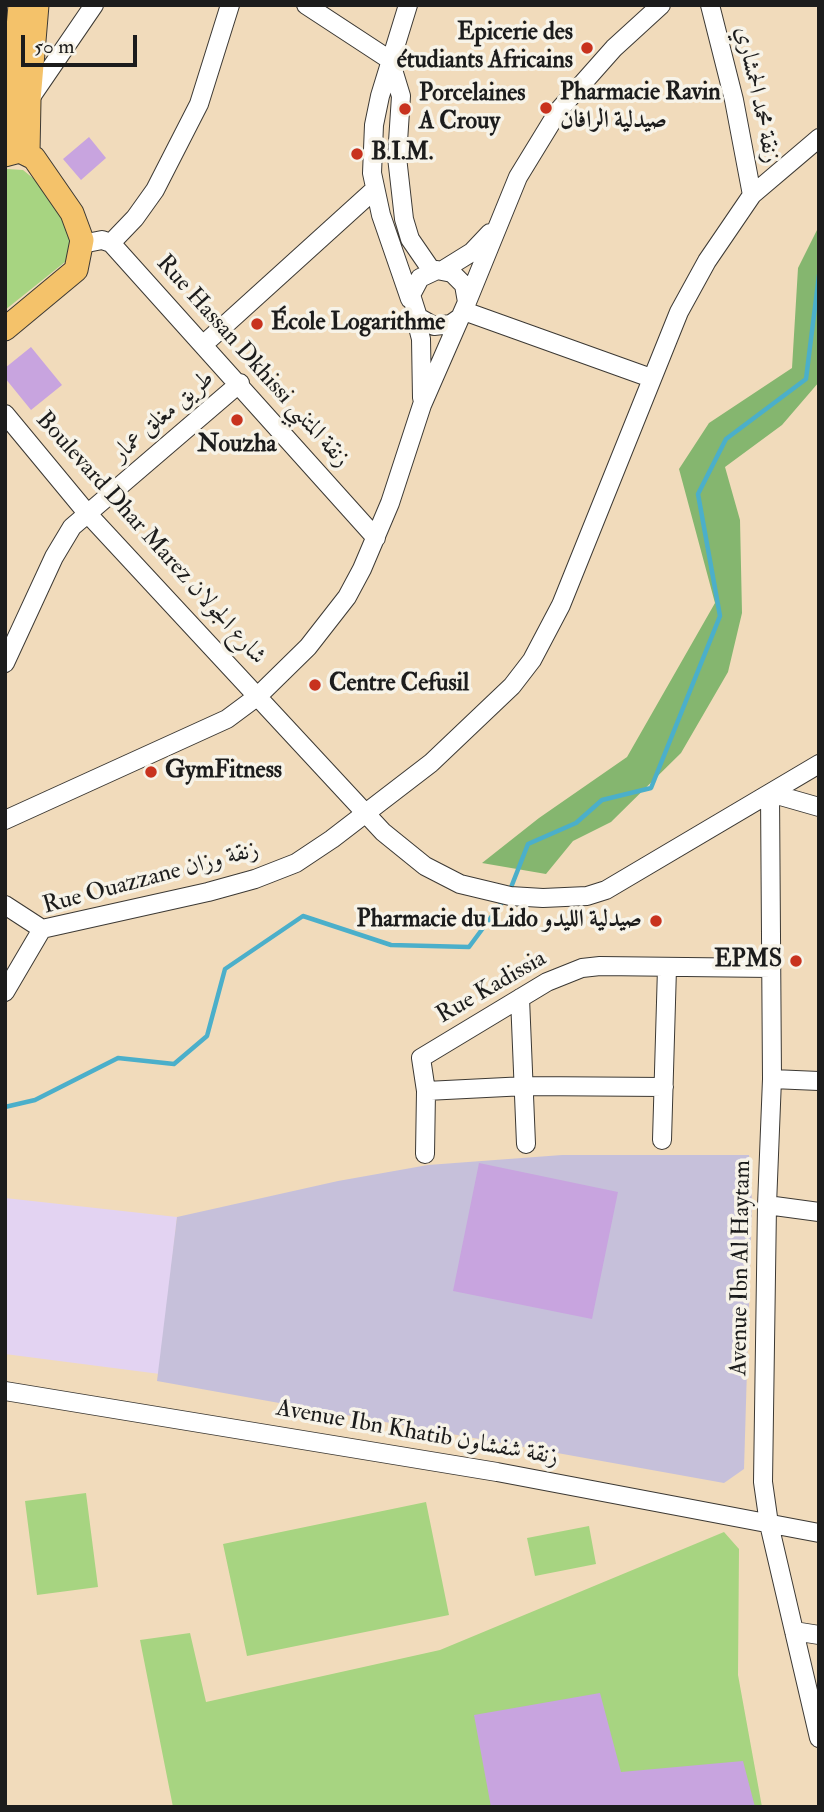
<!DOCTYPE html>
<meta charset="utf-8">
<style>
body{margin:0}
#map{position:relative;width:824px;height:1812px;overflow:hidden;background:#f1dbbb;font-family:"IM FELL Double Pica",serif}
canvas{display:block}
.frame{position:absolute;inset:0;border:7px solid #1c1c1c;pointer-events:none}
.scale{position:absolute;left:21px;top:35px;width:116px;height:32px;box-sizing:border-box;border:4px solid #1c1c1c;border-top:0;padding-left:9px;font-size:21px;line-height:24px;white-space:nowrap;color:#1c1c1c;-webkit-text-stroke:5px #f7f3e8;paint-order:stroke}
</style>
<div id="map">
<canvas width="824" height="1812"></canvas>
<div class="frame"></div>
<div class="scale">50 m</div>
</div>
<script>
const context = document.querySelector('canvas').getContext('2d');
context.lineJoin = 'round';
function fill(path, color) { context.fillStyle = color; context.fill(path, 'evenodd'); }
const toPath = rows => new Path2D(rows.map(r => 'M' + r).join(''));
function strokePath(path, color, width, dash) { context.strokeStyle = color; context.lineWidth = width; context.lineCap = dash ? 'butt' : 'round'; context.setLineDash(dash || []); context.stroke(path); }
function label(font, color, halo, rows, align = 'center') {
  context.font = font + ' "IM FELL Double Pica",Amiri,serif'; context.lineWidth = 7; context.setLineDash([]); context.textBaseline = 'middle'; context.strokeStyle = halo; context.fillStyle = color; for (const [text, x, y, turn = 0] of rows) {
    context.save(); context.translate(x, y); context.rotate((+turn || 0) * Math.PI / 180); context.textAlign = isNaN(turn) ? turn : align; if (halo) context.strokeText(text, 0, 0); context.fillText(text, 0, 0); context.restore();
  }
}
fill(toPath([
 [5,1198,177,1217,160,1374,5,1354]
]), '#e3d3f2');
fill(toPath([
 [562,1155,749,1155,752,1202,744,1469,724,1483,157,1381,177,1217,338,1181,428,1165]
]), '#c6c0da');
fill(toPath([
 [7,169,23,170,39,183,70,228,73,242,70,258,5,310],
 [86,1493,98,1587,37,1595,25,1501],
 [426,1502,449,1615,247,1656,223,1544],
 [589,1526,596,1564,535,1576,527,1538],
 [724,1532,739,1549,738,1675,762,1807,173,1807,140,1640,190,1633,206,1702,440,1650]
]), '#a7d481');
fill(toPath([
 [819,226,819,382,782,425,725,467,740,520,742,613,728,672,681,753,611,822,573,841,546,874,482,863,539,818,627,757,715,603,679,469,709,423,792,368,798,268]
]), '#85b66f');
strokePath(toPath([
 [510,890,528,844,576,823,602,800,651,788,720,616,698,494,726,439,806,379,819,275],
 [5,1107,35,1100,118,1058,174,1064,207,1036,225,969,303,916,391,945,469,947,503,901]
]), '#4bafca', 4.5);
fill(toPath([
 [89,137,106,158,81,180,63,159],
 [31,347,62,385,31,410,5,378,5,368],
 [479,1163,618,1192,592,1319,453,1291],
 [600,1693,621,1772,743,1761,755,1807,491,1807,474,1715]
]), '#c8a4df');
const minor = toPath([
 [306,5,390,60,401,96,397,157,404,219,410,239,432,271],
 [408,5,380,96,374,125,372,173,381,215,410,299],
 [710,5,734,100,752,195],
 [29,100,94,5],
 [111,243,135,218,155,190,199,104,230,5],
 [82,244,102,240,111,243,376,538],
 [443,270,472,252,490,233],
 [467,302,518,177,559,110,614,48,661,5],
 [464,311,651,378],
 [414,312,421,339,422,398],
 [204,344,374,190],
 [5,414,87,513,383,832,425,866,460,884,510,896,543,898,587,896,606,890,819,764],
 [5,663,54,557,72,527,240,383],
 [819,807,770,793,772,1079,767,1205,763,1482,769,1524,819,1738],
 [5,820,227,719,258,696,308,647,347,597,362,569,390,503,422,405,467,302,464,285,452,273,437,270,420,278,411,295,418,317,434,326,451,324,458,319],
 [5,905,42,929],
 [5,992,42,929,208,892,255,879,296,863,332,839,431,763,512,686,532,660,561,605,679,312,707,261,752,195,819,138],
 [520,998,526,1144],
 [772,1079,819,1081],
 [426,1091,526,1086,664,1087],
 [662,1140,667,968],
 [425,1154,426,1091,421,1058,547,982,582,968,600,966,771,968],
 [767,1205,819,1212],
 [5,1391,497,1472,819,1533],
 [794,1631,819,1635]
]);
const major = toPath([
 [28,153,29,100,37,5],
 [7,154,20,5],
 [5,155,20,151,34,158,72,213,82,240,76,270,5,329]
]);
strokePath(minor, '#3c3934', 20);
strokePath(major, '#3c3934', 25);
strokePath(minor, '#fff', 18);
strokePath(major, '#f4c26a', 23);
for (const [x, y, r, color] of [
 [587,48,7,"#c8321e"],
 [546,108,7,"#c8321e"],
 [405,109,7,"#c8321e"],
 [357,154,7,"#c8321e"],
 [257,324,7,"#c8321e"],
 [237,420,7,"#c8321e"],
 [315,685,7,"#c8321e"],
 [151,772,7,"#c8321e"],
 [656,921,7,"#c8321e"],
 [796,961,7,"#c8321e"]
]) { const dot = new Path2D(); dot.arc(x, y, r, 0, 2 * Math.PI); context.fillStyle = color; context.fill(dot); strokePath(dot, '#f7f3e8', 2.5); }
label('bold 24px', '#1c1c1c', '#f7f3e8', [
 ["Epicerie des",573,34,"right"],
 ["étudiants Africains",573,62,"right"],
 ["Pharmacie Ravin",560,94],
 ["صيدلية الرافان",560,122],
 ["Porcelaines",419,95],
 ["A Crouy",419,123],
 ["B.I.M.",371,154],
 ["École Logarithme",271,324],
 ["Nouzha",237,446,"center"],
 ["Centre Cefusil",329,685],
 ["GymFitness",165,772],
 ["Pharmacie du Lido صيدلية الليدو",642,921,"right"],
 ["EPMS",782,961,"right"]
], 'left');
label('24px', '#1c1c1c', '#f7f3e8', [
 ["زنقة محمد الحمشاري",756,95,78],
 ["Rue Hassan Dkhissi زنقة المتنبي",252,362,48],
 ["طريق مغلق عمار",164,417,-41],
 ["Boulevard Dhar Marez شارع الجولان",150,539,48],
 ["Rue Ouazzane زنقة وزان",151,879,-15],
 ["Rue Kadissia",492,988,-30],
 ["Avenue Ibn Al Haytam",742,1268,-89],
 ["Avenue Ibn Khatib زنقة شفشاون",417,1434,10]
]);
</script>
